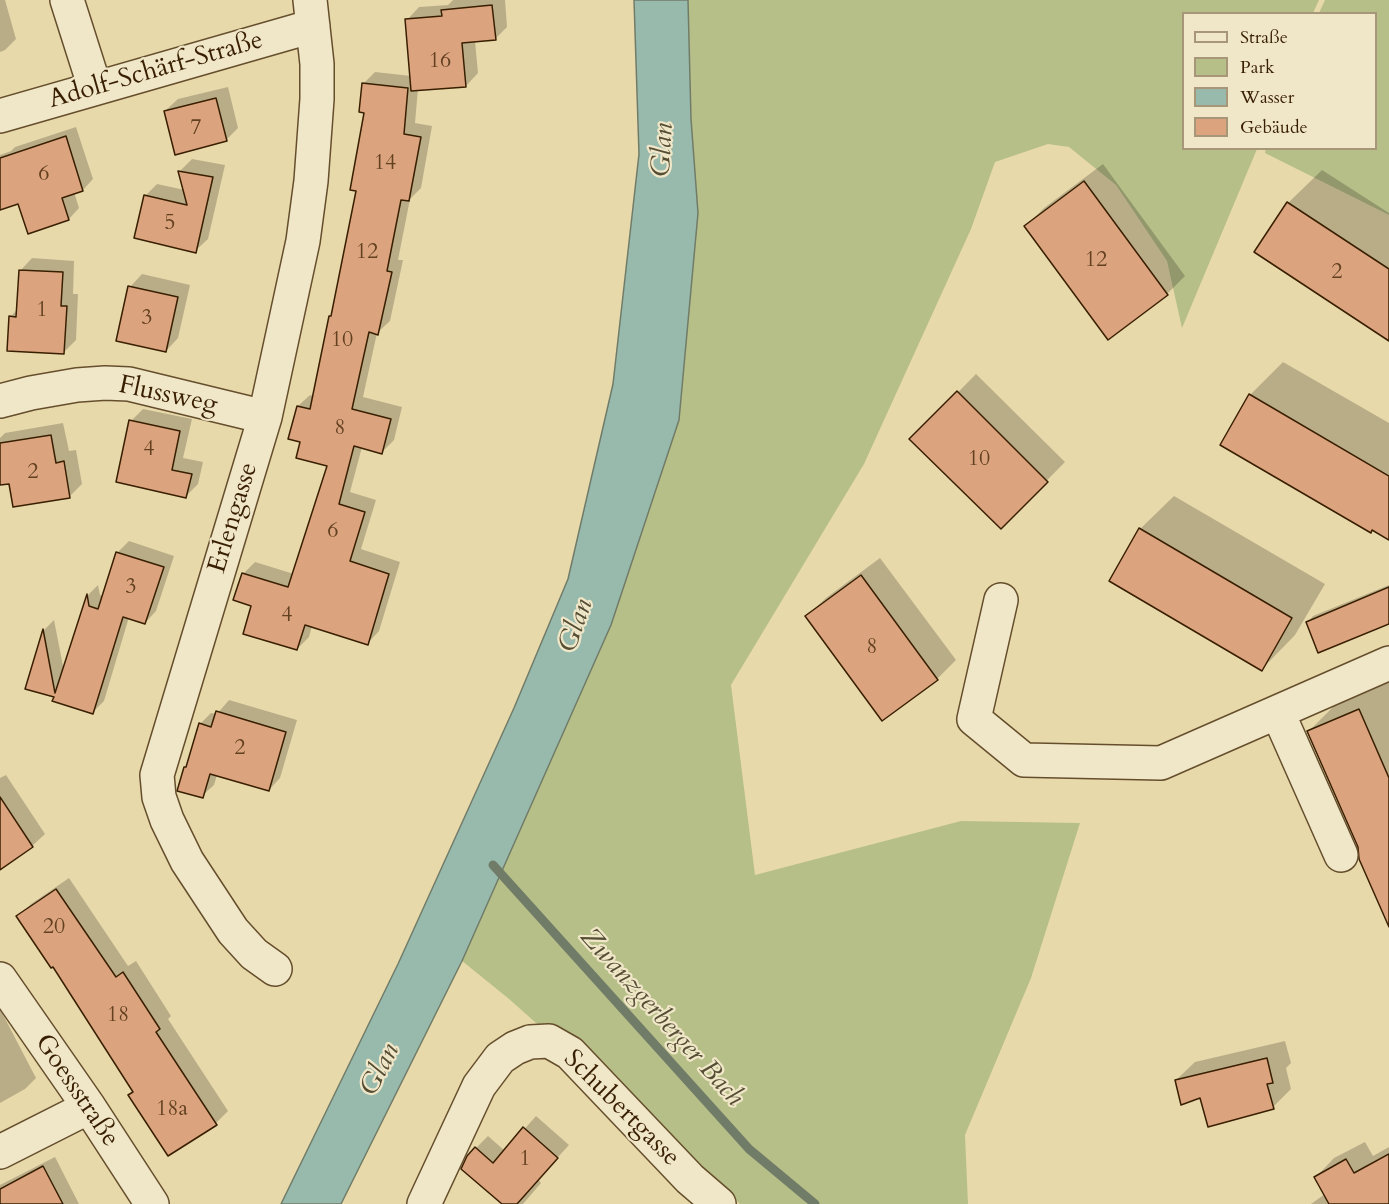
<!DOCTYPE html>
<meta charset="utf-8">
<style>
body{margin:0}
#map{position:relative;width:1389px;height:1204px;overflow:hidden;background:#e8d9ab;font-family:Cardo,serif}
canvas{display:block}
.legend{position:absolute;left:1182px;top:12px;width:195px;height:138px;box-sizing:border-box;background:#f0e6c8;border:2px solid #a79678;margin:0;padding:8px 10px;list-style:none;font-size:18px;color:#391f01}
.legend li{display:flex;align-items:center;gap:12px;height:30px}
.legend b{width:30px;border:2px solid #a79678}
</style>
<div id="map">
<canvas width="1389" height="1204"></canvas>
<ul class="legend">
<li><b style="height:8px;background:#f0e6c8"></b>Straße</li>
<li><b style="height:16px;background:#b7bf88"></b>Park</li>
<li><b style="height:16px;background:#97baad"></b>Wasser</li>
<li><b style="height:16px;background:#dca47e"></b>Gebäude</li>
</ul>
</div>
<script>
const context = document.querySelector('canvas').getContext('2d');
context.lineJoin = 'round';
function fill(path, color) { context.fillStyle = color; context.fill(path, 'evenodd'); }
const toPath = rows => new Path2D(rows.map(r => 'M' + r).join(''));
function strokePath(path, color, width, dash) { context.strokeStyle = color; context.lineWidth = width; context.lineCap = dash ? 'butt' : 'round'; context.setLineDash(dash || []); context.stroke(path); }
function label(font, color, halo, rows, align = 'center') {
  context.font = font + ' Cardo,serif'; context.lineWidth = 4.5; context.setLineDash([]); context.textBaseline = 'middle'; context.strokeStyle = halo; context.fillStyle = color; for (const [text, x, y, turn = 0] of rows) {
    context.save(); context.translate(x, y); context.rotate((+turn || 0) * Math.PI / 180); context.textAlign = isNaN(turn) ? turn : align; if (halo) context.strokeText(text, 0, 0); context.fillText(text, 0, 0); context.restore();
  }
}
fill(toPath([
 [688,0,1319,0,1313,13,1184,14,1184,148,1257,149,1182,328,1167,261,1116,185,1069,147,1048,144,995,162,971,229,864,464,731,685,755,875,961,821,1080,823,1031,978,965,1135,968,1204,740,1204,509,999,451,952,543,733,692,153],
 [1325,0,1389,0,1389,215,1265,153,1266,148,1376,148,1376,14,1319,13]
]), '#b7bf88');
const water = toPath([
 [634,0,688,0,691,119,698,213,679,420,611,625,462,961,341,1204,281,1204,398,964,514,708,568,579,613,384,639,154,634,0]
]);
fill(water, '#97baad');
strokePath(water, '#717c68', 1.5);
fill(toPath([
 [0,0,5,0,16,39,5,50,0,52],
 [453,0,505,0,507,27,495,39,475,41,478,73,466,86,418,89,415,123,432,126,421,188,410,199,398,260,403,260,390,321,377,333,363,397,402,407,394,440,382,452,362,447,350,492,376,500,361,549,400,562,379,631,368,643,312,626,309,637,297,649,253,605,243,574,255,562,294,574,328,465,302,441,298,406,310,395,314,396,333,315,357,190,365,111,363,84,375,72,411,76,407,20,419,7,448,5],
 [228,87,238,128,226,140,165,111,178,99],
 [76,127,93,179,83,190,74,192,79,208,69,219,19,202,0,208,0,155,11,151,15,147],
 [192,159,225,165,208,239,195,251,145,196,157,184,185,190,180,171],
 [1103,164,1185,276,1167,294,1026,226,1044,208],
 [1322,170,1389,213,1389,339,1288,203],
 [32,258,74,261,73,294,78,294,76,340,64,352,10,317,18,309,20,271],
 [142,274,190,285,178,338,166,351,130,287],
 [1283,362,1389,423,1389,538,1250,395],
 [976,374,1065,462,1001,527,912,439],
 [143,409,192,419,183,458,203,462,198,484,186,496,131,421],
 [63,423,69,451,76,450,82,484,70,496,10,482,0,484,0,438,5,433],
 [1174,496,1325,584,1295,635,1262,669,1140,529],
 [129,541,174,556,156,611,145,623,129,617,104,701,93,712,56,696,27,688,44,630,54,620,64,671,88,595,98,585,100,595,103,596,118,552],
 [880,558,956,660,937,679,882,719,807,616,826,598],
 [1389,585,1389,622,1308,622,1313,616],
 [1389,678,1389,889,1360,847,1308,732,1342,698],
 [229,700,297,720,280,778,269,790,217,775,214,785,202,796,185,767,189,764,200,724,211,713,217,714],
 [6,775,45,834,32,846,0,868,0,778],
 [69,878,128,966,136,961,171,1016,168,1019,228,1111,216,1123,134,1091,53,965,18,917,31,904],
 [0,1009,36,1078,25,1089,0,1103],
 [1285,1041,1291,1063,1286,1068,1291,1089,1273,1107,1201,1096,1176,1080,1195,1062],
 [536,1116,569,1145,538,1179,541,1183,523,1204,504,1204,476,1148,488,1136,505,1151],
 [1365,1142,1373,1156,1389,1147,1389,1204,1311,1204,1325,1194,1316,1177,1334,1158],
 [55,1157,79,1204,0,1204,0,1185]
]), '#0003');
strokePath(toPath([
 [493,865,749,1149,815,1204]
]), '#717c68', 9);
const building = toPath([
 [492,5,496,40,462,43,466,87,411,91,405,19,442,16,441,10,492,5],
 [362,83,408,88,404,134,421,137,409,201,401,200,387,271,392,272,378,335,369,332,352,409,391,419,382,454,354,446,339,504,365,512,350,561,389,574,368,645,305,625,297,650,243,634,251,606,233,600,242,573,288,587,327,466,296,458,300,442,288,439,297,406,310,409,329,316,331,316,356,191,350,190,364,113,359,112,362,83],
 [216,98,227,141,175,155,164,111,216,98],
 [66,136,83,191,62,198,69,220,28,234,18,204,0,210,0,158,66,136],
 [178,171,213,177,196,253,134,238,144,195,187,205,178,171],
 [1084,181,1168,295,1108,340,1024,226,1084,181],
 [1287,202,1389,269,1389,341,1254,252,1287,202],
 [19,270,63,272,61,306,67,306,64,354,7,351,9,316,16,317,19,270],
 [128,286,178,297,166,352,116,341,128,286],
 [957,391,1048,482,1001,529,909,439,957,391],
 [1249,394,1389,476,1389,540,1372,530,1371,533,1220,445,1249,394],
 [129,420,180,431,172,470,192,474,186,498,116,482,129,420],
 [51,435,56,463,64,461,70,498,13,507,9,484,0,485,0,443,51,435],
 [1139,528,1292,618,1262,671,1109,581,1139,528],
 [116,552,164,567,145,624,123,617,93,714,52,701,54,697,25,689,43,629,55,693,87,594,89,606,98,609,116,552],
 [861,575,938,680,882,721,805,616,861,575],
 [1389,587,1389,624,1318,653,1306,622,1389,587],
 [1359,709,1389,778,1389,927,1359,859,1358,847,1307,731,1359,709],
 [216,711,286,732,269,791,210,774,203,798,177,791,184,767,186,767,199,723,211,727,216,711],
 [0,797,33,847,0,870,0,797],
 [56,889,116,977,123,972,160,1029,156,1032,217,1125,168,1156,128,1095,133,1092,53,967,51,968,16,916,56,889],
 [1267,1058,1273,1083,1267,1084,1274,1109,1208,1127,1200,1098,1181,1105,1175,1080,1267,1058],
 [523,1127,558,1158,517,1204,502,1204,461,1169,467,1156,475,1147,493,1163,523,1127],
 [1389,1154,1389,1204,1329,1204,1314,1177,1346,1159,1354,1173,1389,1154],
 [43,1166,63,1204,0,1204,0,1189,43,1166]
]);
fill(building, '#dca47e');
strokePath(building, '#391f01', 1.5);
const minor = toPath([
 [67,0,95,88],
 [0,116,313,26],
 [0,401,31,393,77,385,105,383,129,384,265,417],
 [1001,600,974,719,1024,760,1161,763,1389,663],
 [1278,713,1341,855],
 [275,969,254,954,233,931,187,861,167,820,159,797,157,775,265,417,303,241,311,181,317,99,317,64,310,0],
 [0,979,89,1107,152,1204],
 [0,1152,89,1107],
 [424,1204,479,1086,500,1058,515,1048,530,1042,549,1041,570,1053,690,1179,719,1204]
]);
strokePath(minor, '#654e2c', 36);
strokePath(minor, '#f0e6c8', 33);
label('22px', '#624020', null, [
 ["16",440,62],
 ["7",196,129],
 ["14",385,164],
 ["6",44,175],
 ["5",170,224],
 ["12",367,253],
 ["12",1096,261],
 ["2",1337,273],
 ["1",42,311],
 ["3",147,319],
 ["10",342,341],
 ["8",340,429],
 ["4",149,450],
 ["10",979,460],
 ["2",33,473],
 ["6",333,532],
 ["3",131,588],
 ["4",287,616],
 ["8",872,648],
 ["2",240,749],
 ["20",54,928],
 ["18",118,1016],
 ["18a",172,1110],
 ["1",525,1160]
]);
label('26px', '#391f01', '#f0e6c8', [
 ["Adolf-Schärf-Straße",156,71,-16],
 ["Flussweg",168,396,12],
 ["Erlengasse",234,518,-73],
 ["Goessstraße",76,1091,56],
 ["Schubertgasse",621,1109,45]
]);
label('italic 27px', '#554e35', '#f0e6c8', [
 ["Glan",664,150,-87],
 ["Glan",577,626,-71],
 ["Zwanzgerberger Bach",661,1018,48],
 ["Glan",381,1070,-63]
]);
</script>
